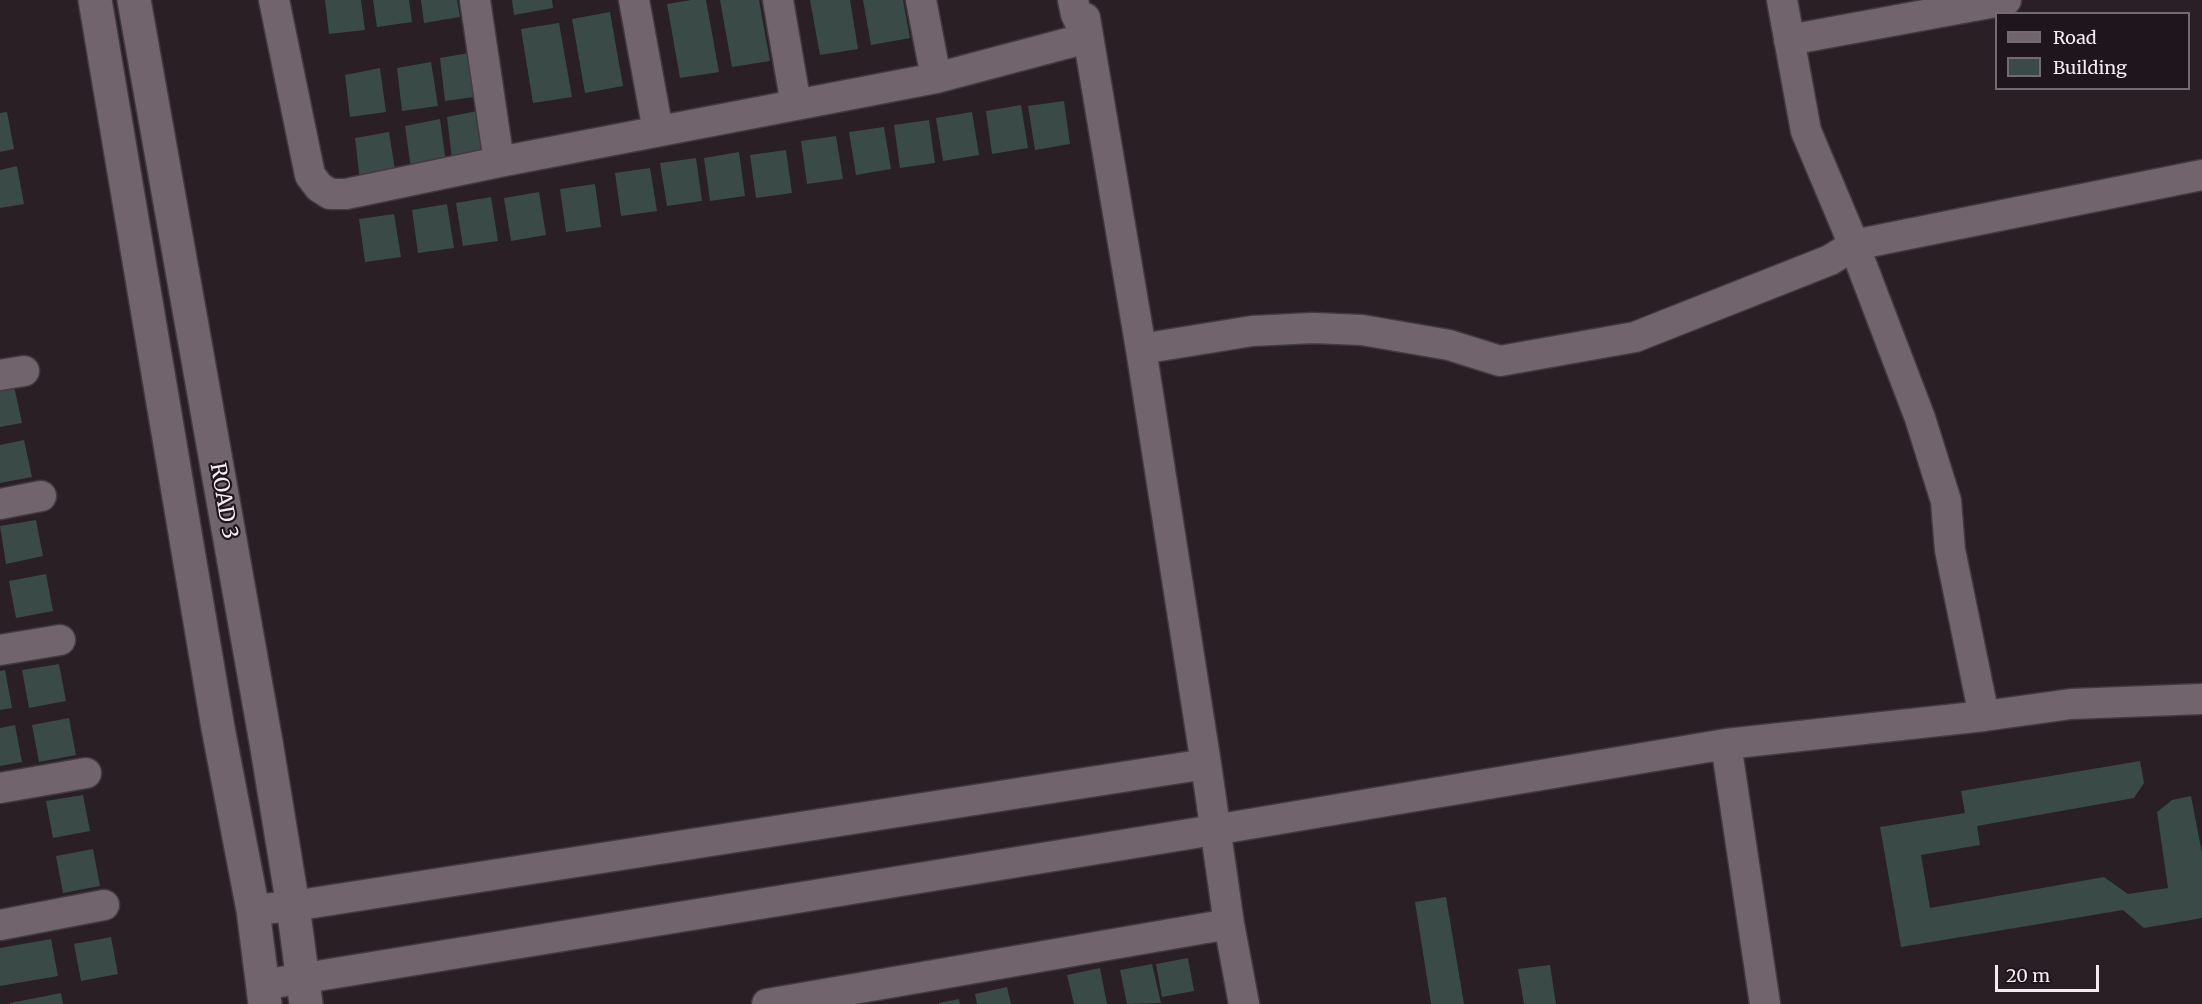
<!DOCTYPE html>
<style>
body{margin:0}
#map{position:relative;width:2202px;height:1004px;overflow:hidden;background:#291f25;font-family:Merriweather,serif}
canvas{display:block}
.legend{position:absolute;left:1995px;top:12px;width:195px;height:78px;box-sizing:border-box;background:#1f151c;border:2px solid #736b71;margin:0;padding:8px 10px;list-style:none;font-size:18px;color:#f2ebf0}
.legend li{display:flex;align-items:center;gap:12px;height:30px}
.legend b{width:30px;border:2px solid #736b71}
.scale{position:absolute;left:1995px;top:965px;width:104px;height:27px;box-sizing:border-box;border:3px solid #f2ebf0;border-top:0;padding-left:8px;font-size:18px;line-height:21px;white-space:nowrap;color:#f2ebf0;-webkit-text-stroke:4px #1f151c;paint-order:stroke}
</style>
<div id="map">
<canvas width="2202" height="1004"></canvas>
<ul class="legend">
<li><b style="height:8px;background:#71646c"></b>Road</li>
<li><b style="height:16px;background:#3a4a47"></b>Building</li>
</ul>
<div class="scale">20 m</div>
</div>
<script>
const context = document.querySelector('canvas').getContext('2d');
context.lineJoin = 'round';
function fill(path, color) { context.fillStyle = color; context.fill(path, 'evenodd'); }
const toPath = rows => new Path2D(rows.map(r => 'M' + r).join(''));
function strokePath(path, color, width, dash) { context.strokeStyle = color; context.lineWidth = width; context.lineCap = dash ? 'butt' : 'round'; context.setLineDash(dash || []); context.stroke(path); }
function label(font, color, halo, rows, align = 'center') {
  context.font = font + ' Merriweather,serif'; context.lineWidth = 4.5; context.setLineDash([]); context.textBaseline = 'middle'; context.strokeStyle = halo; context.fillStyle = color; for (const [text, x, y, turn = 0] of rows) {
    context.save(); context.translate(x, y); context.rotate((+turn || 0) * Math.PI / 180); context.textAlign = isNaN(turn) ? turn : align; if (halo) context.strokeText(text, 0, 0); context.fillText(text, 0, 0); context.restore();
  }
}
fill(toPath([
 [325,0,361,0,365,30,329,34],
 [373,0,409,0,412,22,377,27],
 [421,0,457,0,460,17,424,23],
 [512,0,552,0,553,8,514,15],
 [691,0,706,0,719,72,680,78,667,4],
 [720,0,759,0,770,61,732,67],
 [810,0,850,0,858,49,820,55],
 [863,0,903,0,910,38,871,45],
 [610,12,623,86,585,93,572,19],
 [559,23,572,97,533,103,521,29],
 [474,52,481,96,445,101,440,58],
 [431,62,438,106,402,111,397,68],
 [380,68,386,112,350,117,345,75],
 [1064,101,1070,144,1035,150,1028,106],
 [1021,105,1028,148,992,154,986,111],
 [482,110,488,154,452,159,447,117],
 [7,112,14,149,0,152,0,113],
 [972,112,979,155,943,161,936,118],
 [440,119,446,163,411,169,405,126],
 [929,120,935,163,900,168,894,125],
 [884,127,891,169,856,175,849,132],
 [389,132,396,176,360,181,355,138],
 [836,136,843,179,807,184,801,141],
 [786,150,792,193,756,198,750,155],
 [739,152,745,196,710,201,704,158],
 [696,158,702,201,667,206,660,163],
 [17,166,24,204,0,208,0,170],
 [650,168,657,211,621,216,615,173],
 [595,184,601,227,566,232,560,189],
 [539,192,546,235,511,241,504,198],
 [491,197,498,241,463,246,456,203],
 [447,204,454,248,418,253,412,210],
 [394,214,401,257,365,262,359,219],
 [14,386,22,423,0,427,0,388],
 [24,440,32,477,0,483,0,445],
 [36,520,43,556,6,564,0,526],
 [46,574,53,611,16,618,9,581],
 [59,664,66,701,29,708,22,670],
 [5,670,12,708,0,710,0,671],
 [69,718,76,755,39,762,32,725],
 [15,725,22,762,0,766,0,728],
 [2140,761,2144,783,2134,798,1977,826,1980,845,1921,855,1930,908,2104,877,2128,894,2168,888,2157,812,2172,800,2191,796,2202,853,2202,918,2144,928,2123,910,1901,947,1880,827,1965,813,1961,791],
 [83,795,90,831,53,838,46,801],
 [93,849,100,886,63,893,56,856],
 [1446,897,1464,1004,1431,1004,1415,902],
 [111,937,118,974,81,981,74,944],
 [51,939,58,976,0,986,0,948],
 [1188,958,1194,991,1162,997,1156,964],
 [1152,964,1161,1003,1127,1004,1120,970],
 [1550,965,1556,1004,1524,1004,1518,969],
 [1100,968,1107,1004,1074,1004,1067,975],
 [1007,987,1011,1004,977,1004,975,994],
 [61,993,63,1004,10,1004,10,1003],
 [959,999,960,1004,939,1004,939,1003]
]), '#3a4a47');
const minor = toPath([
 [274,0,310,175,319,187,330,194,346,194,499,162,936,78,1087,38,1076,14,1073,0],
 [475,0,499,162],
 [634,0,658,131],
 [778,0,796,105],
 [921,0,936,78],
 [1782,0,1806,131,1854,245,1920,418,1946,501,1950,550,1984,716],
 [1085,18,1141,349,1206,764,1229,924,1244,1004],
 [1789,40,2006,0],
 [1141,349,1252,331,1313,328,1362,330,1449,345,1500,361,1635,337,1830,260,1854,245,2202,175],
 [0,375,24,371],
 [0,504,41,496],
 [0,650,60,640],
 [1726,744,1765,1004],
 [0,788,86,773],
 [253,910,293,906,1206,764],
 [0,925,104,905],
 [262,985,1214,830,1726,744,1984,716,2071,704,2202,699],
 [767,1004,1229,924]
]);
const tertiary = toPath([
 [95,0,218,728,253,910,265,1004],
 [134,0,266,742,293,906,306,1004]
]);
strokePath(minor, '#433a40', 33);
strokePath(tertiary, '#433a40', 36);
strokePath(minor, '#71646c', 30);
strokePath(tertiary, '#71646c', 33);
label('21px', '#f2ebf0', '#1f151c', [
 ["ROAD 3",223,501,80]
]);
</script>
